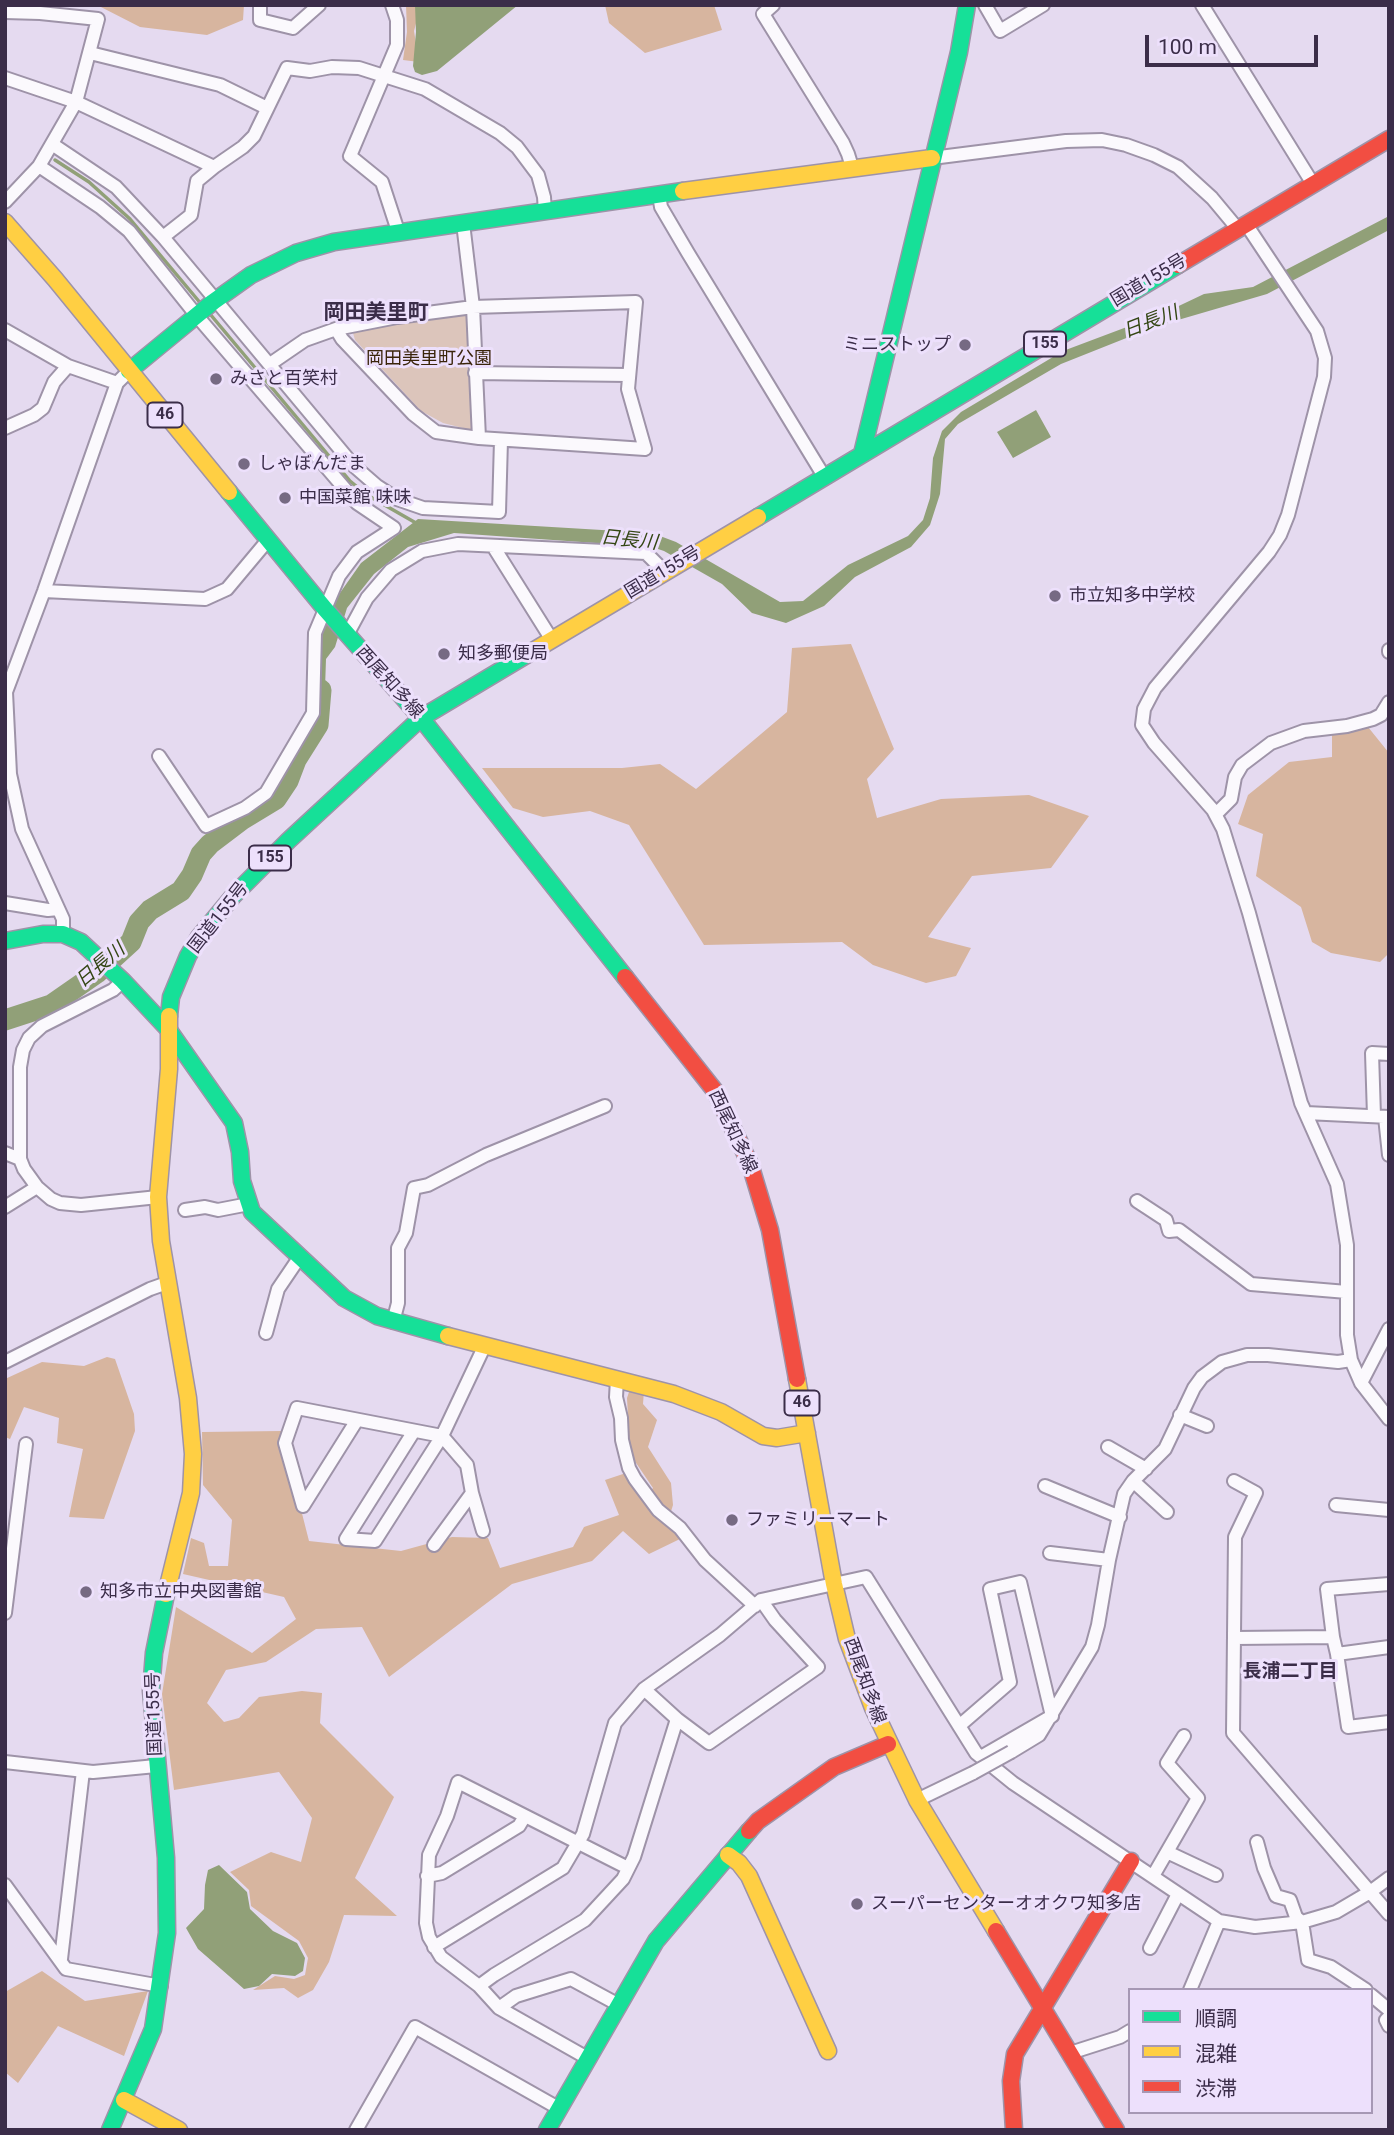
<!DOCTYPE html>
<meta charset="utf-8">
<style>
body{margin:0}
#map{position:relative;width:1394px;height:2135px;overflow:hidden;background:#e5daf0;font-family:Roboto,"Noto Sans JP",sans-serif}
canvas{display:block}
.frame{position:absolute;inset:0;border:7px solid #3b2d49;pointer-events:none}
.legend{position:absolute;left:1128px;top:1988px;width:245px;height:126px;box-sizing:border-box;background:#ede0fc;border:2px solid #a698b4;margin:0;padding:9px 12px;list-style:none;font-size:21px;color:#3b2d49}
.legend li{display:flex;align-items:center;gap:14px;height:35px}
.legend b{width:35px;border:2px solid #a698b4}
.scale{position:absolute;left:1145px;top:35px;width:173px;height:32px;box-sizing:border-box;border:4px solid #3b2d49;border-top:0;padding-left:9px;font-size:21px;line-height:24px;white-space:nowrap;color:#3b2d49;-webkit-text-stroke:5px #ede0fc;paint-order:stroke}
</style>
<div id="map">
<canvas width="1394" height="2135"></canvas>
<div class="frame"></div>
<ul class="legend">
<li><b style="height:9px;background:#16e098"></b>順調</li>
<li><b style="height:9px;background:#ffcf43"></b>混雑</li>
<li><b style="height:9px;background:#f24e42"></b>渋滞</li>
</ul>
<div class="scale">100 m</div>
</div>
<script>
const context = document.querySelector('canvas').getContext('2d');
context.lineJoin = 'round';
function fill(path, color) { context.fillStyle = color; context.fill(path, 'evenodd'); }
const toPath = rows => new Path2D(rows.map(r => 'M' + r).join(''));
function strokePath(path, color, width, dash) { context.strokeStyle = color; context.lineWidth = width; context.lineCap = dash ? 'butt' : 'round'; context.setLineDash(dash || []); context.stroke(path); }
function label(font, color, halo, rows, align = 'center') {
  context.font = font + ' Roboto,"Noto Sans JP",sans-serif'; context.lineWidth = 6; context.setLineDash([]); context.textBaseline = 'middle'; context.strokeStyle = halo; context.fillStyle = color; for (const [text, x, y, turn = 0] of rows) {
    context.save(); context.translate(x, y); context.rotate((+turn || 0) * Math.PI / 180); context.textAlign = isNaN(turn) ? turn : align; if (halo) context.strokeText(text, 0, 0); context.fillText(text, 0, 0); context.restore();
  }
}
fill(toPath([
 [469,313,475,431,443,423,421,411,355,340,353,333,361,327]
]), '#dcc5bb');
fill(toPath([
 [97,5,244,5,243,20,207,35,140,27],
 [406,5,417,5,419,12,414,31,419,62,403,60,407,32],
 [605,5,714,5,722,30,645,53,609,23],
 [851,644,894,749,867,779,877,818,941,799,1029,795,1089,816,1051,868,972,876,928,937,971,948,956,976,926,983,873,965,842,942,704,945,629,825,590,811,543,817,513,808,482,768,622,768,660,764,696,789,787,712,792,648],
 [1368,727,1389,753,1389,953,1380,962,1331,953,1312,942,1301,907,1256,876,1263,834,1238,824,1248,795,1289,762,1332,757,1332,734],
 [107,1357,115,1359,134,1414,135,1431,104,1519,69,1517,83,1449,57,1443,59,1418,24,1407,10,1439,5,1437,5,1379,42,1362,84,1366],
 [630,1389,644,1391,643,1404,657,1420,648,1447,671,1483,673,1505,668,1521,682,1538,649,1554,623,1531,592,1561,512,1584,389,1677,362,1627,316,1629,266,1662,226,1670,207,1703,224,1722,239,1718,259,1697,302,1691,322,1693,320,1723,394,1797,355,1878,397,1916,344,1915,329,1962,313,1990,298,1998,284,1988,253,1990,275,1976,294,1979,305,1975,308,1958,299,1941,251,1906,249,1890,230,1872,271,1852,301,1862,312,1818,279,1772,174,1790,162,1694,176,1607,252,1653,296,1619,284,1597,183,1574,191,1538,204,1543,209,1566,228,1566,232,1520,203,1485,202,1432,281,1431,309,1541,401,1551,452,1537,488,1538,500,1568,573,1547,584,1527,619,1515,605,1480,626,1473,646,1496,653,1488,630,1454,627,1398],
 [42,1971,85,2001,148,1991,124,2056,58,2026,18,2083,5,2072,5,1992]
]), '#d7b59f');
fill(toPath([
 [415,5,518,5,437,71,422,75,415,72,413,66,416,32],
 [1389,216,1389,230,1267,294,1154,327,1061,364,958,424,945,439,940,494,930,525,911,547,855,577,824,606,786,623,752,613,722,584,664,551,652,547,454,533,408,547,374,574,347,608,335,647,326,659,324,719,317,719,320,633,335,600,361,563,418,519,652,533,676,542,780,602,803,601,848,565,908,536,923,520,930,498,933,458,942,431,961,412,1063,351,1164,313,1204,294,1253,287],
 [1036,410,1051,437,1013,458,997,432],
 [219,1865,247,1892,250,1909,273,1931,297,1943,305,1958,303,1971,295,1976,272,1974,259,1986,244,1989,198,1949,186,1928,204,1909,205,1885,208,1870]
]), '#91a078');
strokePath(toPath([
 [55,160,89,182,130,219,202,305],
 [210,314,350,481,367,495,416,523]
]), '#91a078', 3.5);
strokePath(toPath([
 [5,1020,51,1005,97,973,131,942,139,922,150,910,181,891,192,875,201,854,210,844,243,819,276,799,288,781,296,760,318,725,321,690]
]), '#91a078', 21);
const street = toPath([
 [260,5,260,20,293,28,319,5],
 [392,5,397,20,397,45,350,156,382,182,398,231],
 [773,5,763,14,843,143,848,154,852,167],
 [985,5,1000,31,1043,5],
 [1202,5,1313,184],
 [5,12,40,13,98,19,76,102,39,166,5,202],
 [90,53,220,85,267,108],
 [5,78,76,102,214,167,243,147,254,136,287,68,310,71,332,67,359,68,425,89,500,133,517,147,538,175,544,197,545,211],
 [52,144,116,187,163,237,354,466,377,486,397,499,423,508,499,512,501,440],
 [932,158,1066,141,1102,140,1126,145,1154,155,1178,167,1212,198,1237,228],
 [39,166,100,207,129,231,197,316,357,503,394,528,357,552,339,576,315,633,313,713,266,793,245,808,206,826,159,756],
 [659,195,661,207,688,253,825,478],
 [463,223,473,307,479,438],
 [1246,224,1317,331,1325,358,1324,377,1288,515,1280,535,1269,552,1155,688,1144,709,1142,725,1154,743,1213,810,1223,829,1249,913,1301,1103,1337,1184,1347,1245,1347,1335,1351,1360,1361,1383,1389,1419],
 [163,237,191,215,197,181,214,167],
 [5,330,68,366,117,383],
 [270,364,305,340,336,329,397,317,473,307,636,302,628,389,645,449,479,438,436,432,413,414,342,339,336,329],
 [475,373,628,375],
 [5,428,34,415,43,408,54,382,68,366],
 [493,546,552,640],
 [44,591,205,599,227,589,268,540],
 [347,635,367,598,391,570,422,551,458,544,646,553,665,572],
 [1389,650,1389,652],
 [1216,814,1231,799,1235,777,1242,765,1271,743,1304,731,1347,726,1373,719,1381,715,1389,702],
 [5,903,48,910,58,909],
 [63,934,63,919,22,829,10,774,6,692,44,591,117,383,129,371],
 [123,981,113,990,42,1026,29,1038,23,1050,20,1067,20,1159,24,1169,37,1187,51,1199,60,1203,81,1205,158,1197],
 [1306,1113,1389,1117],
 [1374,1116,1372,1053,1389,1054],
 [1385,1117,1389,1155],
 [5,1153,20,1159],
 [1137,1201,1166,1220,1169,1231,1179,1230,1251,1284,1347,1292],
 [5,1207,37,1187],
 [185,1210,205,1207,218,1210,249,1204],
 [393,1322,398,1303,398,1248,406,1233,414,1188,428,1185,486,1155,605,1106],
 [266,1333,278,1289,299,1258],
 [5,1362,150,1289,167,1283],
 [617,1379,616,1397,621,1418,622,1440,629,1468,635,1479,658,1510,680,1528,705,1560,755,1606],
 [1361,1383,1389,1329],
 [1180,1415,1207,1426],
 [357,1420,303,1506,285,1443,297,1408,442,1436,467,1465,472,1493,434,1545],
 [414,1431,346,1539,375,1541,442,1436,485,1345],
 [1108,1447,1146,1469],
 [1133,1481,1167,1512],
 [1234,1481,1256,1493,1235,1537,1233,1733,1389,1914],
 [1045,1486,1120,1517],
 [472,1493,483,1531],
 [1336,1505,1389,1510],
 [1050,1553,1109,1560],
 [5,1613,26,1444],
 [1333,1637,1327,1589,1389,1584],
 [1235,1638,1333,1637,1337,1654,1389,1647],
 [1337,1654,1348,1727,1389,1722],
 [644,1689,677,1719],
 [959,1726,1010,1682,990,1589,1020,1582,1052,1716,981,1757],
 [1011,1752,1039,1735,1092,1647,1098,1625,1109,1560,1124,1494,1133,1481,1165,1449,1194,1388,1202,1377,1222,1362,1247,1355,1268,1355,1338,1362,1351,1360],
 [5,1762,93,1772,156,1766],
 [917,1800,973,1773],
 [1257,1842,1264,1868,1276,1896,1290,1900,1296,1917,1302,1922,1308,1960,1331,1967,1366,1990],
 [1167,1852,1216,1875],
 [427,1876,442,1873,519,1826,525,1816],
 [1153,1876,1198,1798,1167,1763,1184,1736],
 [5,1885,66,1969,161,1986],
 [434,1947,563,1868,583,1834,615,1723,644,1689,720,1635,761,1600,866,1577,976,1753,1013,1783,1219,1921,1255,1927,1302,1922,1336,1912,1370,1892,1389,1878],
 [1150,1948,1178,1894],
 [61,1959,83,1771],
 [479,1986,494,1975,585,1920,623,1879,634,1857,677,1719,709,1743,818,1667,775,1620,761,1600],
 [1190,1990,1219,1921],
 [1371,1995,1389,2010],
 [499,2008,516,1996,571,1979,619,2005],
 [1389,2017,1386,2020,1389,2026],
 [1070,2053,1120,2037,1130,2031],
 [589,2059,499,2008,479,1986,441,1957,429,1937,426,1923,429,1855,447,1816,458,1782,628,1868],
 [356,2130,415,2027,560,2109]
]);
const fast = toPath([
 [129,371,213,302,251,275,296,253,334,242,683,191],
 [862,454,959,52,967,5],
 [229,492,325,609,421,718,625,977],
 [758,517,1178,265],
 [5,941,43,934,63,934,81,942,123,981,168,1029,234,1123,240,1152,242,1181,252,1212,344,1298,377,1316,448,1336],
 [169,1016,171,997,188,956,199,937,234,895,289,840,421,718,528,654],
 [110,2130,153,2029,167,1933,166,1858,151,1691,154,1653,166,1594],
 [547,2130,656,1941,749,1831]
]);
const slow = toPath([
 [683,191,932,158],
 [5,222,55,279,229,492],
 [528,654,758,517],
 [448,1336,674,1394,721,1412,763,1436,777,1438,807,1433],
 [797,1379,834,1584,847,1639,873,1708,917,1800,996,1931],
 [166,1594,191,1493,193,1454,188,1398,161,1241,158,1197,169,1069,169,1016],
 [728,1855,739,1863,749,1876,828,2051],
 [124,2100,179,2130]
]);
const jam = toPath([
 [1178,265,1389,139],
 [625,977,715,1091,750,1164,770,1230,797,1379],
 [749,1831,758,1821,834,1767,888,1744],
 [996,1931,1116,2130],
 [1014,2130,1011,2081,1015,2054,1131,1861]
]);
strokePath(street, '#9e93a8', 16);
strokePath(fast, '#9e93a8', 19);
strokePath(slow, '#9e93a8', 19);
strokePath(jam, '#9e93a8', 19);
strokePath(street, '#fbf9fd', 12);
strokePath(fast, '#16e098', 16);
strokePath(slow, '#ffcf43', 16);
strokePath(jam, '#f24e42', 16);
const streetBridge = toPath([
 [973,1773,1011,1752]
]);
strokePath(streetBridge, '#9e93a8', 16, []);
strokePath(streetBridge, '#fbf9fd', 12);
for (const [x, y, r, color] of [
 [965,345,7,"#766a83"],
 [216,379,7,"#766a83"],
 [244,464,7,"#766a83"],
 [285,498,7,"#766a83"],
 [1055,596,7,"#766a83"],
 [444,654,7,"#766a83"],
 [732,1520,7,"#766a83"],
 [86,1592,7,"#766a83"],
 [857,1904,7,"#766a83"]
]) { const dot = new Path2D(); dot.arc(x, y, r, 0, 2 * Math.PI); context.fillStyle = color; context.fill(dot); strokePath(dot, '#ede0fc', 2.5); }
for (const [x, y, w] of [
 [1045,344,42],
 [165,415,35],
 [270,858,42],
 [802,1403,35]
]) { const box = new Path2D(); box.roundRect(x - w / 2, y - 12.5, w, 25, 5); context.fillStyle = '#ede0fc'; context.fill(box); strokePath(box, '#3b2d49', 2); }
label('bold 16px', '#3b2d49', null, [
 ["155",1045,344],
 ["46",165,415],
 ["155",270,858],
 ["46",802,1403]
]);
label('18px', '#3b2d49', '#ede0fc', [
 ["国道155号",1149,281,-31],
 ["国道155号",663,573,-31],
 ["西尾知多線",389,683,48],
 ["国道155号",219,918,-52],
 ["西尾知多線",732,1132,65],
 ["西尾知多線",864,1681,70],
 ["国道155号",155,1714,-92]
]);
label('18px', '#3b2d49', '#ede0fc', [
 ["ミニストップ",951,345,"right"],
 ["みさと百笑村",230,379],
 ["しゃぼんだま",258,464],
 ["中国菜館 味味",299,498],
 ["市立知多中学校",1069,596],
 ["知多郵便局",458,654],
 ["ファミリーマート",746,1520],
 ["知多市立中央図書館",100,1592],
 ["スーパーセンターオオクワ知多店",871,1904]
], 'left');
label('18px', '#3a240a', '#ede0fc', [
 ["岡田美里町公園",429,359]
]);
label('italic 19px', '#344614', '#ede0fc', [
 ["日長川",1151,323,-21],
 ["日長川",629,541,6],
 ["日長川",101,966,-40]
]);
label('bold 19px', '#3b2d49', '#ede0fc', [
 ["長浦二丁目",1290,1672]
]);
label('bold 21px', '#3b2d49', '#ede0fc', [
 ["岡田美里町",376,314]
]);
</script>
